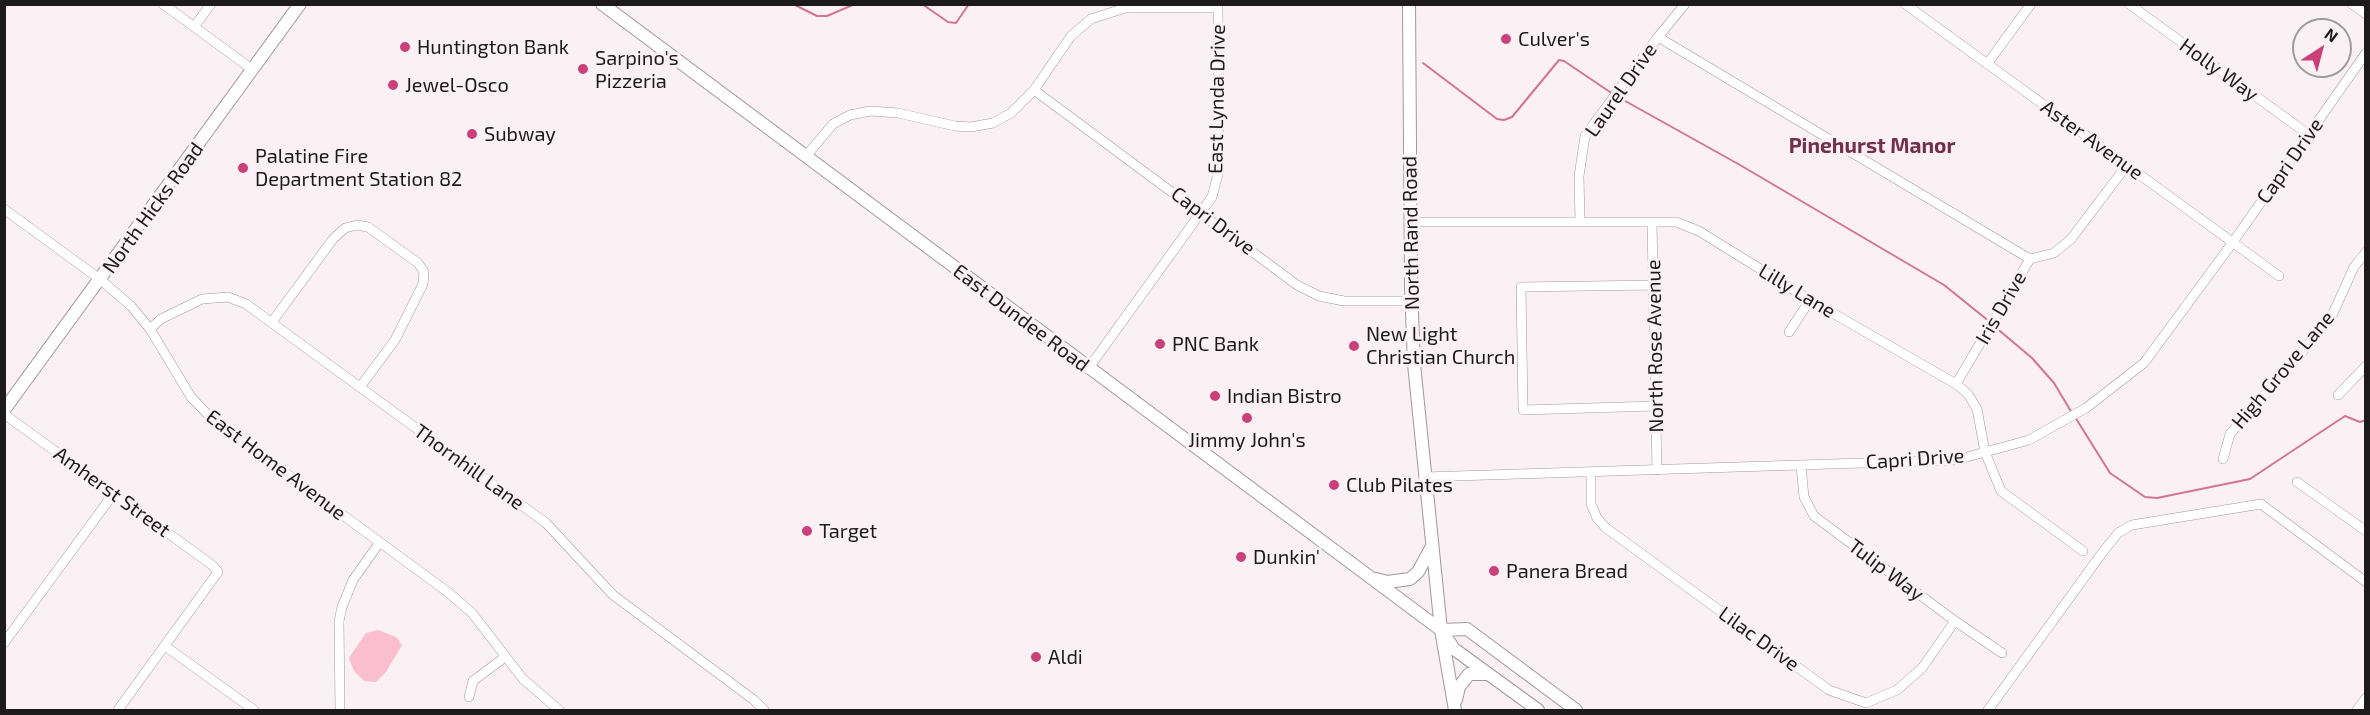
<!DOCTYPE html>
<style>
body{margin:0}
#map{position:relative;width:2370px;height:715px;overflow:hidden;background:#fbf1f4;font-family:"Exo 2",sans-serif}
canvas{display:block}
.frame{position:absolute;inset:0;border:6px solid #1d1a1b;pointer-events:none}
.north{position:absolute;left:2292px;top:18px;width:60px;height:60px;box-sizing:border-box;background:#fbf1f4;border:2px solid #a29b9d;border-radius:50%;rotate:36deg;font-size:16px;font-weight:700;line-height:24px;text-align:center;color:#1d1a1b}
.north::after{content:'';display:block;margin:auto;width:21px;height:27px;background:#c9407a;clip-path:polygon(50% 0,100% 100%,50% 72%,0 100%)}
</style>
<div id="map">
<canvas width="2370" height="715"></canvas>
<div class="frame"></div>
<div class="north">N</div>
</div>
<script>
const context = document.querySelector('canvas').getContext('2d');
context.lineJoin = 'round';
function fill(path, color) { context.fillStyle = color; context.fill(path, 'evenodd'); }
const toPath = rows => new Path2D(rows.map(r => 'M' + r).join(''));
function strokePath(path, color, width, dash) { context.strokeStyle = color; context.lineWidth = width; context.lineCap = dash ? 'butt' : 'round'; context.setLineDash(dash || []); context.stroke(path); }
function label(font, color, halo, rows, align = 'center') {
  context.font = font + ' "Exo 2",sans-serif'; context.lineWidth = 6; context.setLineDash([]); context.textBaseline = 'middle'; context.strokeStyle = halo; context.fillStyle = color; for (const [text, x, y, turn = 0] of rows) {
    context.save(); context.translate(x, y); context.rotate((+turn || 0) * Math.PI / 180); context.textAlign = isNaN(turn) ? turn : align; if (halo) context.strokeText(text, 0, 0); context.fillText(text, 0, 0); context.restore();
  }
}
fill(toPath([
 [378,630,396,637,402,645,386,672,376,682,364,681,354,671,349,658,366,633]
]), '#fbbdd0');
strokePath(toPath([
 [793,4,817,16,827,16,855,4],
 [922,4,948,22,956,23,969,4],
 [1423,63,1497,119,1504,120,1512,117,1559,60,1564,61,1613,94],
 [1618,97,1740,165,1944,285,1990,322],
 [1994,326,2032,358,2054,383,2072,413],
 [2075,417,2110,473,2145,497,2157,498,2250,479,2345,416,2360,422,2366,420]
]), '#d37495', 2);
const minor = toPath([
 [163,4,253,70],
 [1905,4,2279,276],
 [2129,4,2309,135],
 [2352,4,2366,14],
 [194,27,211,4],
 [1658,37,2030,259],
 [1987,64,2031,4],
 [1034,90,1297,285,1319,296,1344,301,1411,301],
 [806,156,833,124,850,115,870,111,898,113,955,126,971,127,993,123,1011,113,1034,90,1071,36,1091,19,1125,8,1218,8],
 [4,209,101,280,131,306,150,329,191,397,212,419,449,593,472,613,523,679,559,710],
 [1580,221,1579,176,1585,136,1658,37,1685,4],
 [1410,222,1676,222,1699,231,1810,300,1956,384,1968,394,1977,409,1985,452,2001,491,2083,551],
 [1652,223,1657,470],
 [1654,285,1521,287,1523,410,1655,406],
 [272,322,333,239,345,228,357,225,368,227,418,263,424,272,423,284,395,340,360,387],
 [150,329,161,319,202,299,228,297,246,304,546,523,613,595,754,700,764,710],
 [1789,332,1810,300],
 [1088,369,1212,197,1219,170,1218,4],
 [1956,384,2030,259,2054,253,2071,239,2127,165],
 [2338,395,2366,366],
 [4,414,212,565,218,572,118,710],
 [2223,459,2230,434,2330,320,2354,267,2366,252],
 [1801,466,1804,497,1814,516,1955,621,2002,653],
 [1591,472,1591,504,1597,518,1606,528,1829,690,1866,703,1897,690,1922,668,1955,621],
 [1424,477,1956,460,2029,440,2086,408,2144,363,2233,242,2366,53],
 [2297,482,2366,531],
 [4,643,114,493],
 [165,646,254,710],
 [469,697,473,681,505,657],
 [340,710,339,621,342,607,353,580,380,542],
 [1988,710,2102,553,2118,533,2132,525,2261,504,2366,582],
 [2357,710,2366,698]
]);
const major = toPath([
 [602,4,1441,630,1454,649,1538,710],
 [1409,4,1411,286,1414,364,1441,630,1455,710],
 [4,410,300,4],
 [1376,579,1387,582,1410,579,1418,572,1431,548],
 [1441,630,1467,629,1576,710],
 [1456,700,1459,687,1469,674,1487,674]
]);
strokePath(minor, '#a1989a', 10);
strokePath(major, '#a1989a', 14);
strokePath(minor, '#fff', 9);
strokePath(major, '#fff', 12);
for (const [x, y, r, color] of [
 [1506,39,6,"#c9407a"],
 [405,47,6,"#c9407a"],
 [583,69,6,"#c9407a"],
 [393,85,6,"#c9407a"],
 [472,134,6,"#c9407a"],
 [243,168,6,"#c9407a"],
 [1160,344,6,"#c9407a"],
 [1354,346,6,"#c9407a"],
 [1215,396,6,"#c9407a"],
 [1247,418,6,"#c9407a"],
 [1334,485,6,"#c9407a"],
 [807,531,6,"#c9407a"],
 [1241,557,6,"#c9407a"],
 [1494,571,6,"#c9407a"],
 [1036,657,6,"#c9407a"]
]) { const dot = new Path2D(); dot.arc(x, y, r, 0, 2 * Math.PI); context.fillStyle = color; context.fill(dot); strokePath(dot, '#fbf1f4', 2); }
label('20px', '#1d1a1b', '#fbf1f4', [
 ["Culver's",1518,39],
 ["Huntington Bank",417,47],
 ["Sarpino's",595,58],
 ["Pizzeria",595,81],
 ["Jewel-Osco",405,85],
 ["Subway",484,134],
 ["Palatine Fire",255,156],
 ["Department Station 82",255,179],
 ["New Light",1366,334],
 ["Christian Church",1366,357],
 ["PNC Bank",1172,344],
 ["Indian Bistro",1227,396],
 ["Jimmy John's",1247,440,"center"],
 ["Club Pilates",1346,485],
 ["Target",819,531],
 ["Dunkin'",1253,557],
 ["Panera Bread",1506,571],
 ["Aldi",1048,657]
], 'left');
label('20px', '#1d1a1b', '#fbf1f4', [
 ["Holly Way",2219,70,36],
 ["Laurel Drive",1621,90,-55],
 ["East Lynda Drive",1217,99,-89],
 ["Aster Avenue",2092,140,36],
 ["Capri Drive",2290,161,-55],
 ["North Hicks Road",153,208,-54],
 ["Capri Drive",1213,221,37],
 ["North Rand Road",1411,233,-91],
 ["Lilly Lane",1797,291,31],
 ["Iris Drive",2001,308,-60],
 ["East Dundee Road",1021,318,37],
 ["North Rose Avenue",1655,346,-91],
 ["High Grove Lane",2283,370,-50],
 ["Capri Drive",1915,459,-4],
 ["East Home Avenue",276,465,37],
 ["Thornhill Lane",469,467,36],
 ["Amherst Street",112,492,36],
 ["Tulip Way",1886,570,37],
 ["Lilac Drive",1759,639,36]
]);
label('bold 21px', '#74304a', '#fbf1f4', [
 ["Pinehurst Manor",1872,146]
]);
</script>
